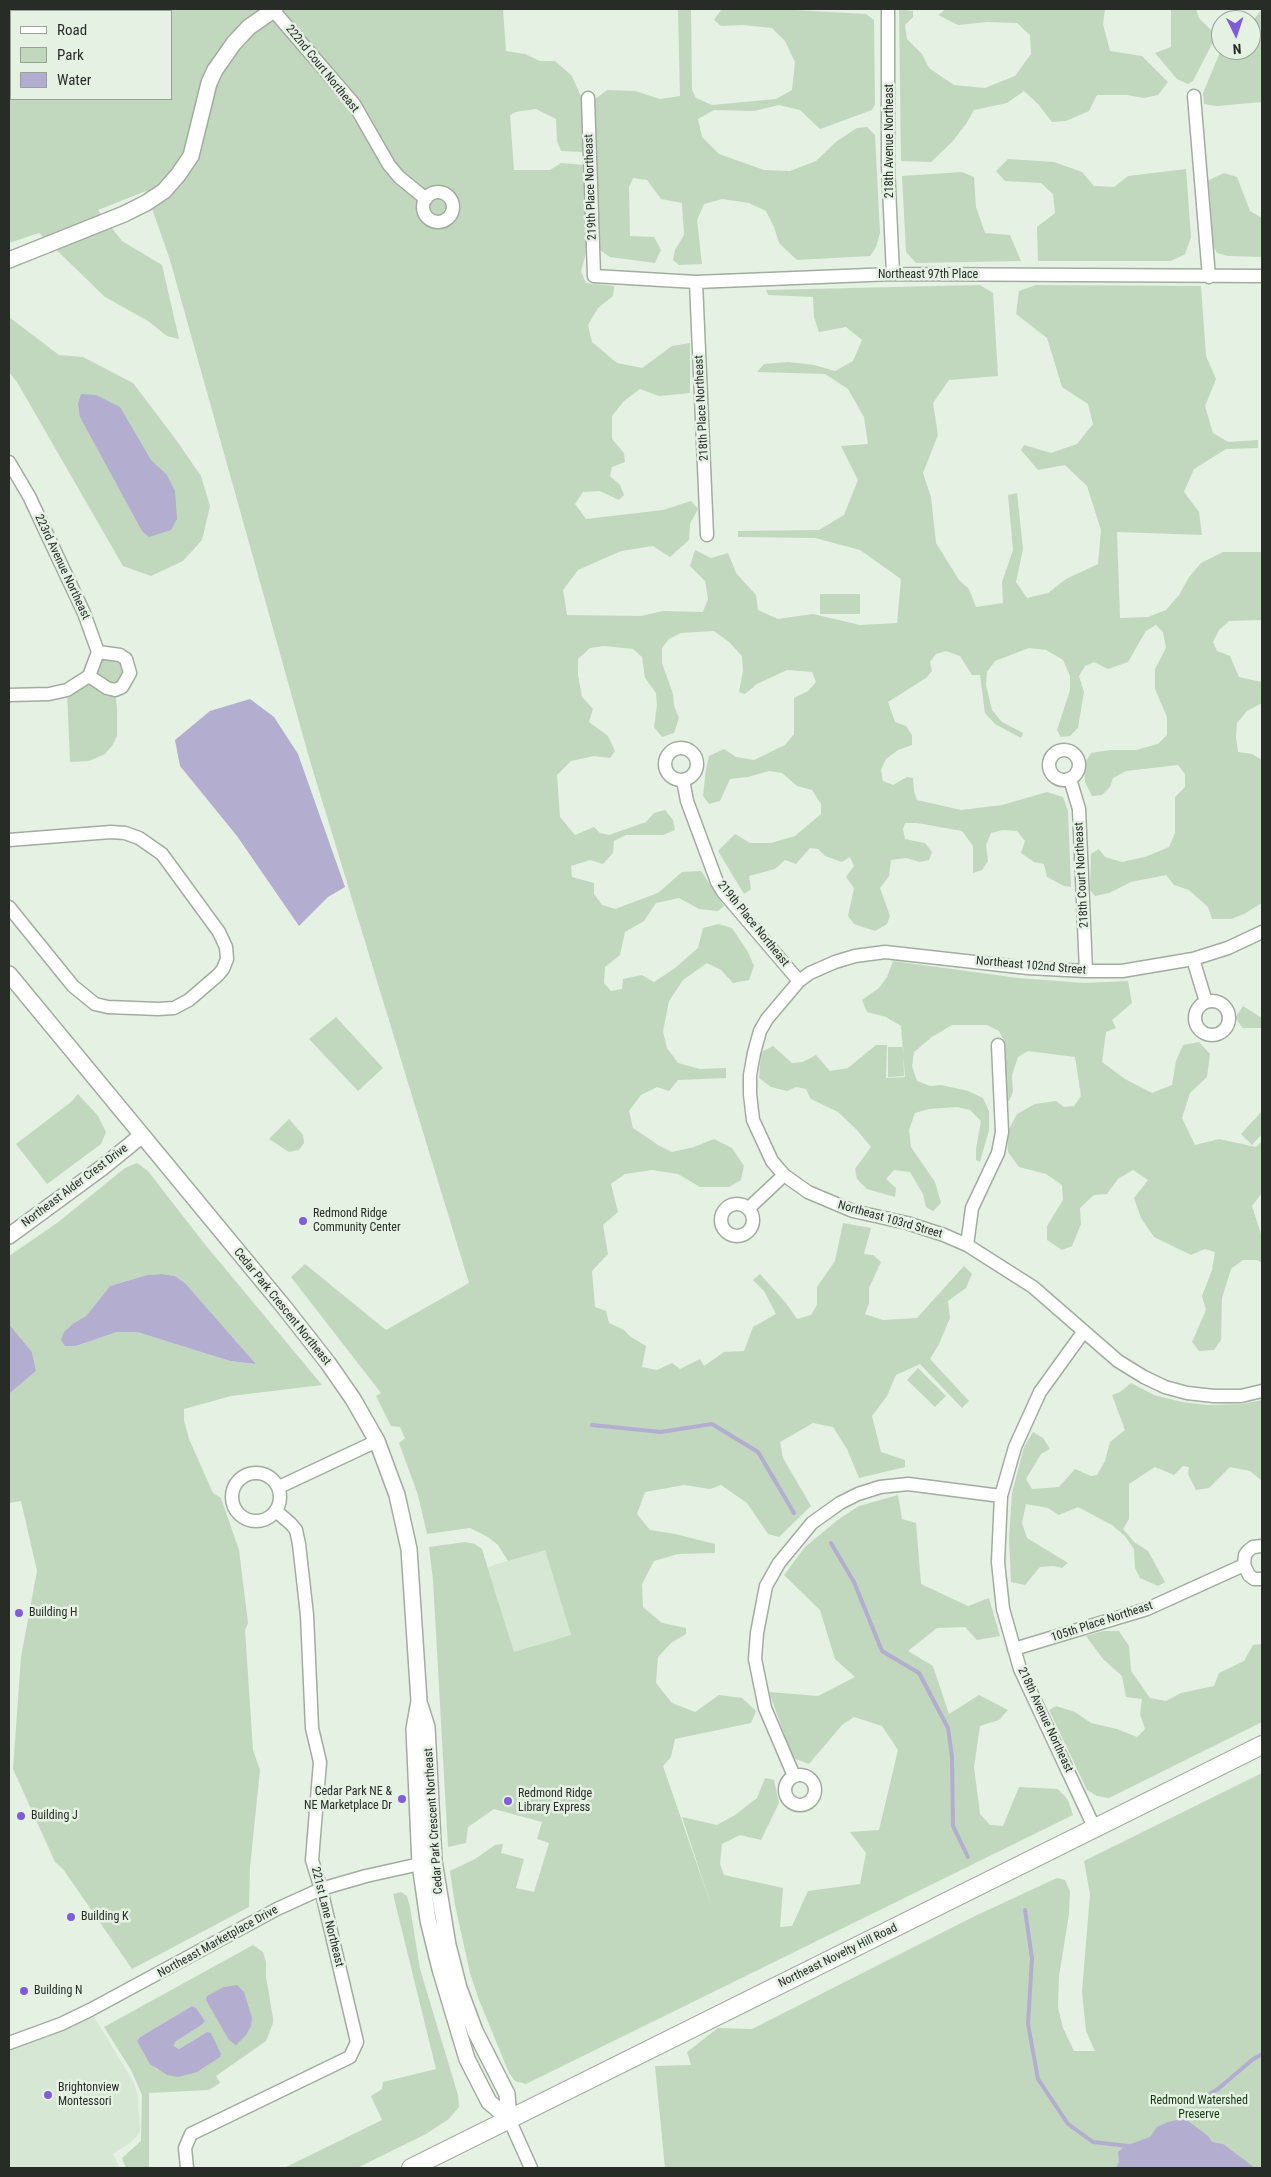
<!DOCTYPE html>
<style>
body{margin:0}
#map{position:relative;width:1271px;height:2177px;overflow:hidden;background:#e4f1e3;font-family:"Roboto Condensed",sans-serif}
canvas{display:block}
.frame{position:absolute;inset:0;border:10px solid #272c27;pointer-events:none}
.legend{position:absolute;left:10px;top:10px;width:162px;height:90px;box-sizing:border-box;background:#e4f1e3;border:1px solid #98a298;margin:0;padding:6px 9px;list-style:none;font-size:15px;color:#272c27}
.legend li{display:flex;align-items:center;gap:10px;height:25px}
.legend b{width:25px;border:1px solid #98a298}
.north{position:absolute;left:1211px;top:10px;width:50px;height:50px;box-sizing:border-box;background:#e4f1e3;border:1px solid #98a298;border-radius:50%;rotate:176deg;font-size:14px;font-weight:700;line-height:20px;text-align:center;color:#272c27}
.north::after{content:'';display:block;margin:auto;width:18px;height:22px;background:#805cd6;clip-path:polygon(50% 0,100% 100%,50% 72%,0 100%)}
</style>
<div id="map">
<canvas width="1271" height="2177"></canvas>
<div class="frame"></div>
<ul class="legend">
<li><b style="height:6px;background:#fff"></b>Road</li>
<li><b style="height:14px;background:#c1d8be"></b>Park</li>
<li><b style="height:14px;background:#b3adcf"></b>Water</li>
</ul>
<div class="north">N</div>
</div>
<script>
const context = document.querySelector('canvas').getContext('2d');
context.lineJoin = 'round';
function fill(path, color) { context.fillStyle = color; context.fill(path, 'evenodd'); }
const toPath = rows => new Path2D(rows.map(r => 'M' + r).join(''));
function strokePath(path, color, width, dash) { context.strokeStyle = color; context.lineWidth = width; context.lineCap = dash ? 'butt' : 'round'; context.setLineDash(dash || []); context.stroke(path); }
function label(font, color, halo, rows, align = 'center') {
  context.font = font + ' "Roboto Condensed",sans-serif'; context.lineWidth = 5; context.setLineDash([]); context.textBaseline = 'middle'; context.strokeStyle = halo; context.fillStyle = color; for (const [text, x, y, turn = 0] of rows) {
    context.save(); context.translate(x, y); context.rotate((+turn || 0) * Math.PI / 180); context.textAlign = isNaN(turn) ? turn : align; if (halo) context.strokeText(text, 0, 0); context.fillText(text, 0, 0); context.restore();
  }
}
fill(toPath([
 [545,1549,571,1635,514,1653,488,1567],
 [90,2010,134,2083,138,2096,140,2130,138,2135,130,2143,113,2154,120,2168,9,2168,9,2043]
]), '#d6e8d3');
fill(toPath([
 [9,9,503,9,506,51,525,54,540,61,555,61,572,76,583,101,585,152,561,151,557,141,556,119,536,109,516,112,510,115,514,170,550,170,561,163,584,165,586,253,581,271,586,283,614,286,613,296,598,308,588,325,592,342,617,363,642,368,672,346,690,343,690,393,659,396,640,389,624,401,612,416,612,439,624,453,625,462,612,467,610,476,620,485,624,495,619,500,600,491,583,492,575,504,586,519,663,510,691,501,698,509,690,524,689,540,670,557,653,546,621,551,578,570,563,590,567,615,641,616,663,611,703,612,708,599,705,581,690,566,695,550,711,558,728,553,736,573,756,595,758,610,778,619,813,614,860,625,897,623,901,579,860,550,815,538,738,537,738,531,819,530,844,515,858,480,841,446,868,444,864,417,848,389,825,374,757,372,764,364,788,362,814,365,835,371,853,361,862,340,846,327,819,332,814,317,813,297,768,295,766,290,980,285,993,293,998,376,949,380,933,403,938,435,923,473,931,497,936,543,959,580,969,589,976,607,1003,603,1002,582,1013,550,1008,495,1017,493,1023,549,1016,582,1027,598,1048,593,1066,579,1098,564,1101,530,1087,486,1065,465,1038,470,1021,450,1024,445,1051,453,1077,444,1093,424,1088,404,1062,387,1047,338,1016,314,1019,291,1036,285,1201,286,1206,356,1216,379,1205,406,1213,433,1228,442,1258,440,1258,448,1226,449,1194,469,1184,492,1199,512,1202,535,1117,532,1120,618,1148,617,1166,610,1179,595,1189,577,1201,563,1223,552,1262,552,1262,620,1229,621,1219,630,1213,642,1217,651,1230,656,1239,677,1262,682,1262,703,1247,711,1237,723,1236,737,1238,752,1252,754,1262,760,1262,820,1261,822,1262,903,1244,914,1231,919,1212,919,1208,907,1189,890,1174,885,1166,875,1131,882,1109,893,1095,896,1090,890,1091,854,1099,849,1105,857,1122,862,1145,857,1169,847,1175,833,1175,797,1185,787,1185,774,1178,765,1126,771,1113,778,1110,787,1102,795,1092,796,1085,782,1084,764,1091,753,1110,750,1136,750,1158,744,1167,735,1167,717,1155,689,1155,669,1166,648,1163,632,1156,625,1146,631,1128,662,1108,669,1094,662,1085,666,1079,676,1084,692,1078,728,1070,736,1061,737,1057,730,1070,690,1070,676,1063,660,1046,650,1029,648,995,661,987,672,986,685,992,710,1002,722,1023,733,1021,738,995,724,985,713,980,675,972,675,960,656,946,651,936,654,930,662,932,671,926,678,888,702,895,722,906,726,912,735,912,745,898,750,886,759,881,770,883,781,893,785,907,777,913,778,914,791,917,800,961,810,1002,805,1047,792,1063,797,1068,811,1071,887,1064,886,1047,877,1044,864,1034,862,1021,853,1025,841,1017,831,1003,830,991,833,986,845,988,861,982,870,973,873,973,846,962,831,917,823,905,823,903,829,905,839,925,843,932,852,929,860,920,862,906,858,891,860,889,876,880,888,890,916,887,924,875,931,854,924,848,916,854,888,846,877,854,866,850,857,842,862,825,856,818,849,810,848,796,864,785,860,775,869,749,876,751,889,744,894,718,851,735,834,750,843,771,843,795,836,821,814,821,804,812,790,797,786,782,773,769,771,748,777,730,779,720,801,709,804,703,796,706,769,709,756,724,749,736,757,754,760,785,745,794,734,794,698,808,691,816,682,812,672,787,670,757,684,745,694,739,692,743,671,742,656,729,642,714,631,681,633,669,639,662,648,662,663,673,694,674,706,679,718,674,733,662,737,654,727,657,705,656,693,645,678,642,657,633,649,604,646,590,648,578,659,578,675,582,697,593,709,589,722,608,736,615,751,610,758,594,756,571,761,557,775,560,817,575,835,594,827,600,833,609,835,646,822,654,813,665,810,673,820,675,830,663,835,626,835,614,841,613,853,603,864,590,860,571,866,572,877,594,883,594,894,602,905,615,909,658,893,682,872,701,871,724,906,718,911,699,909,679,898,656,903,644,921,625,932,620,955,605,967,604,983,611,991,622,989,623,979,642,975,654,982,675,968,698,948,703,928,719,924,732,928,748,952,754,966,749,980,733,983,721,970,707,963,683,980,669,1001,663,1031,667,1048,678,1063,700,1069,726,1068,726,1078,678,1080,669,1091,657,1087,641,1095,629,1111,633,1128,658,1145,672,1152,694,1147,714,1139,732,1148,744,1166,741,1180,729,1187,700,1187,678,1174,652,1170,625,1174,611,1184,618,1212,603,1225,608,1254,592,1271,595,1307,606,1311,609,1323,624,1330,631,1337,646,1346,642,1367,657,1370,672,1363,680,1369,700,1359,704,1366,724,1352,744,1351,753,1327,776,1314,764,1291,753,1280,760,1274,786,1303,797,1319,811,1315,817,1305,817,1287,835,1261,843,1223,871,1228,864,1254,873,1255,881,1262,869,1288,869,1303,865,1314,883,1320,917,1318,964,1266,972,1274,966,1288,948,1301,950,1318,939,1344,930,1359,969,1401,962,1408,920,1364,896,1375,887,1396,872,1416,881,1452,905,1460,905,1467,859,1478,847,1449,833,1427,813,1423,780,1442,783,1458,811,1506,779,1537,768,1534,747,1503,721,1485,710,1489,684,1485,645,1492,637,1514,650,1530,675,1534,715,1544,715,1553,678,1554,654,1561,642,1584,643,1607,662,1623,686,1628,686,1634,671,1643,658,1657,656,1683,672,1703,695,1712,719,1695,742,1698,756,1711,751,1723,675,1739,671,1757,663,1766,712,1908,682,1817,717,1825,735,1815,757,1798,765,1778,774,1780,779,1803,761,1840,740,1835,722,1844,720,1864,724,1875,783,1888,780,1927,792,1926,808,1891,860,1884,866,1853,850,1832,879,1830,898,1750,882,1726,854,1717,842,1725,809,1764,793,1758,769,1692,818,1696,855,1677,835,1659,820,1610,784,1575,805,1547,839,1519,859,1506,898,1495,902,1519,916,1523,921,1584,968,1606,989,1598,1000,1636,977,1640,965,1627,937,1628,908,1651,933,1666,949,1714,979,1695,1008,1710,999,1720,980,1726,974,1767,980,1814,990,1825,1003,1826,1019,1787,1058,1789,1068,1800,1073,1815,526,2084,515,2081,509,2073,479,2000,470,1973,455,1905,450,1871,475,1859,495,1845,503,1844,501,1853,524,1859,516,1888,534,1892,549,1843,537,1839,542,1822,494,1809,468,1827,466,1843,448,1847,433,1580,429,1547,465,1542,475,1544,482,1549,514,1652,571,1635,545,1550,508,1561,498,1545,488,1537,470,1528,427,1534,418,1495,399,1443,405,1438,400,1427,391,1426,376,1396,381,1393,291,1277,305,1264,386,1330,469,1283,310,761,170,260,146,191,98,210,122,241,162,265,179,339,167,336,148,321,105,297,39,233,9,243],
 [11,11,171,11,171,99,11,99],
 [678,9,691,9,692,90,696,98,712,105,776,99,792,90,795,62,785,41,772,28,743,25,721,26,714,20,721,10,794,10,866,14,874,20,875,104,872,110,820,129,800,110,779,105,754,111,714,110,698,119,702,137,719,154,764,170,790,171,816,161,837,141,857,128,867,127,875,135,880,233,876,247,870,256,797,260,779,243,774,227,766,211,749,203,722,199,704,204,697,220,702,264,679,265,673,260,675,250,684,235,682,203,661,199,647,180,633,178,629,187,630,236,654,237,661,250,655,263,610,257,600,250,592,120,595,99,607,90,635,91,660,99,680,96],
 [899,9,913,11,913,17,905,25,907,39,922,54,929,68,954,85,985,88,1015,76,1031,54,1030,35,1017,23,987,22,958,25,938,15,946,9,1105,9,1103,24,1110,51,1142,56,1168,82,1158,95,1144,98,1127,95,1097,95,1089,111,1066,121,1052,122,1038,104,1024,91,1007,103,974,110,966,124,952,142,931,162,901,161],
 [1171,9,1196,9,1199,18,1212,31,1213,42,1193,81,1188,84,1177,79,1155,53,1171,47],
 [1262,9,1262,102,1217,106,1204,104,1203,93,1221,50,1251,50,1251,23],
 [1008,159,1054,162,1082,172,1094,186,1114,187,1128,176,1186,169,1191,237,1185,254,1171,261,1038,261,1037,227,1055,213,1053,194,1041,183,1005,181,996,171],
 [962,172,974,177,976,207,985,233,1010,235,1021,261,916,263,906,252,902,176],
 [1224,173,1237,177,1250,211,1262,218,1262,257,1228,256,1217,253,1211,243,1207,181],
 [9,317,59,355,83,357,133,383,174,437,201,476,210,506,202,540,183,561,151,576,123,566,17,382,9,372],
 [820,594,860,594,860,614,820,614],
 [98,652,129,666,115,690,117,708,117,736,112,746,105,754,89,761,70,762,67,690,75,686],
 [893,961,1018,978,1085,983,1128,981,1132,1003,1112,1020,1116,1028,1106,1032,1102,1062,1125,1079,1152,1093,1172,1085,1176,1061,1183,1045,1199,1042,1210,1054,1207,1077,1190,1093,1182,1118,1195,1145,1219,1139,1256,1147,1262,1141,1262,1193,1252,1206,1262,1237,1262,1263,1257,1260,1243,1260,1231,1269,1222,1298,1221,1340,1214,1350,1199,1351,1192,1342,1206,1310,1202,1296,1212,1270,1215,1252,1205,1249,1191,1255,1154,1237,1141,1218,1134,1198,1148,1180,1133,1170,1118,1179,1107,1194,1094,1195,1080,1208,1081,1224,1072,1246,1062,1250,1047,1240,1047,1226,1063,1200,1062,1185,1046,1174,1019,1167,1008,1152,1007,1133,1017,1114,1035,1104,1056,1101,1064,1107,1074,1106,1081,1096,1075,1057,1028,1051,1018,1057,1012,1075,1013,1092,1009,1101,1004,1103,1004,1041,999,1031,987,1025,952,1025,932,1037,914,1052,912,1066,917,1081,930,1086,941,1085,968,1091,983,1098,989,1111,989,1130,980,1162,976,1160,976,1149,981,1121,970,1110,957,1107,929,1109,915,1113,909,1130,911,1147,935,1182,941,1203,933,1211,926,1207,923,1194,910,1172,894,1170,886,1179,896,1188,895,1197,867,1189,857,1179,855,1169,871,1147,856,1129,838,1112,811,1099,806,1089,796,1087,787,1091,771,1087,759,1078,761,1052,773,1046,792,1063,803,1062,816,1055,830,1071,848,1068,876,1045,887,1045,886,1078,905,1077,901,1026,886,1017,867,1012,862,1000,879,988,887,977],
 [1243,1006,1262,1018,1262,1028,1243,1028,1235,1018],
 [336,1017,383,1068,358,1091,309,1039],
 [888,1047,903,1047,904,1076,888,1077],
 [78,1094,98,1116,106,1132,101,1144,47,1184,16,1144,71,1102],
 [1262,1111,1262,1134,1252,1145,1241,1134],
 [289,1119,303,1135,304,1143,299,1150,289,1152,269,1139],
 [137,1163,148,1171,203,1242,322,1385,231,1396,184,1409,184,1420,189,1439,213,1493,221,1498,239,1550,248,1623,245,1630,253,1750,260,1770,250,1867,249,1907,132,1969,63,1869,55,1862,13,1769,21,1657,37,1571,21,1501,9,1503,9,1394,36,1371,32,1352,9,1324,9,1256,57,1223,125,1168],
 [162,1274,175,1276,185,1283,256,1364,230,1361,137,1332,117,1332,76,1346,74,1323,86,1316,110,1286,147,1275],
 [918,1368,946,1396,935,1407,907,1380],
 [1131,1383,1154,1395,1182,1402,1207,1405,1242,1404,1262,1400,1262,1481,1250,1471,1230,1467,1209,1488,1196,1490,1188,1474,1189,1467,1183,1466,1174,1475,1155,1467,1129,1484,1129,1519,1123,1529,1134,1542,1148,1551,1165,1582,1158,1586,1140,1578,1135,1568,1134,1549,1125,1536,1112,1525,1078,1507,1059,1515,1048,1508,1026,1504,1022,1523,1027,1538,1068,1563,1062,1568,1054,1566,1040,1567,1025,1585,1011,1582,1009,1539,1012,1493,1024,1447,1033,1432,1043,1438,1050,1449,1041,1454,1026,1479,1032,1489,1059,1487,1075,1469,1091,1476,1097,1475,1105,1461,1110,1442,1125,1430,1112,1395,1120,1392],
 [1104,1631,1119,1631,1129,1646,1131,1671,1150,1698,1166,1701,1181,1693,1214,1686,1219,1673,1244,1661,1253,1645,1262,1644,1262,1722,1109,1798,1097,1796,1087,1790,1049,1710,1056,1706,1075,1712,1091,1723,1117,1729,1137,1737,1145,1729,1140,1714,1142,1699,1126,1697,1122,1676,1103,1659,1086,1636],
 [1262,1773,1262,2168,665,2168,655,2066,691,2065,687,2052,718,2028,752,2029,975,1916,1057,1878,1065,1880,1070,1891,1069,1914,1059,1976,1058,2007,1063,2028,1074,2051,1095,2051,1086,2031,1082,1992,1090,1894,1084,1861],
 [401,1892,407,1896,410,1907,420,1969,458,2095,459,2107,449,2119,426,2134,357,2168,284,2168,382,2120,371,2096,382,2089,383,2082,436,2069,393,1894],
 [253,1945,263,1952,266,1962,266,1977,273,2018,273,2023,266,2041,216,2076,220,2083,209,2090,149,2093,149,2168,126,2168,122,2158,141,2141,142,2095,131,2070,104,2027],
 [192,2006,196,2008,205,2021,203,2024,175,2042,174,2046,179,2049,207,2032,157,2070,137,2041,140,2037]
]), '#c1d8be');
fill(toPath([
 [81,394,96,395,120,407,151,460,167,475,175,491,177,519,171,530,149,537,142,531,80,417,78,404],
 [250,699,274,717,298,754,345,887,328,897,299,926,237,836,180,766,175,740,210,711],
 [162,1274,175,1276,185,1283,256,1364,230,1361,137,1332,117,1332,76,1346,65,1346,61,1340,64,1332,74,1323,86,1316,110,1286,147,1275],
 [9,1324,32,1352,36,1371,9,1394],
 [237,1985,244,1992,252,2018,251,2026,246,2035,236,2045,229,2040,206,2000,207,1996,224,1987],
 [192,2006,196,2008,205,2021,203,2024,175,2042,174,2046,179,2049,207,2032,211,2033,221,2054,220,2057,197,2072,178,2077,167,2075,150,2064,137,2041,140,2037],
 [1181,2119,1188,2121,1208,2136,1212,2142,1223,2144,1255,2168,1116,2168,1119,2162,1118,2152,1125,2146,1150,2137,1157,2127,1168,2122]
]), '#b3adcf');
strokePath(toPath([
 [592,1425,661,1432,712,1424,758,1452,794,1513],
 [831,1543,854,1582,882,1651,919,1673,948,1728,952,1757,953,1826,968,1857],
 [1025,1910,1032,1958,1028,2024,1038,2079,1068,2124,1093,2142,1128,2146],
 [1197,2102,1218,2089,1252,2060,1262,2054]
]), '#b3adcf', 4);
const minor = toPath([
 [888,9,888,166,893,274],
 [273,10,354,104,389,165,399,177,426,199],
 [1194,96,1209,277],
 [588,98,594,276,696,282,893,274,1262,276],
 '423 207a15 15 0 1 1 30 0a15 15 0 1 1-30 0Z',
 [696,282,707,535],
 [9,462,29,496,84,613,98,652,89,676,67,690,49,694,9,695],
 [89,676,107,688,115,690,122,687,130,673,126,659,120,655,98,652],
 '665 764a16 16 0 1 1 32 0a16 16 0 1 1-32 0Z',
 '1049 765a15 15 0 1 1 30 0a15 15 0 1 1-30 0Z',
 [1070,779,1079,809,1086,971],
 [683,780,687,801,717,882,723,892,799,981],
 [9,840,111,832,125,833,139,838,162,854,219,932,226,947,227,959,223,969,218,975,189,1000,174,1008,158,1009,108,1007,95,1004,73,986,9,907],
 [1262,932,1228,948,1193,959,1122,971,1086,971,1028,968,885,952,855,956,835,962,810,973,799,981,767,1019,760,1031,754,1053,750,1075,750,1094,753,1120,772,1161,784,1175,808,1192,853,1211,907,1223,944,1235,967,1245,1033,1287,1118,1361,1144,1377,1165,1387,1187,1393,1214,1396,1241,1396,1262,1391],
 [1193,959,1206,1002],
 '1195 1018a17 17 0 1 1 34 0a17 17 0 1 1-34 0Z',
 '721 1220a16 16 0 1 1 32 0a16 16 0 1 1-32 0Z',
 [750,1207,784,1175],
 [967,1245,972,1208,998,1153,1002,1132,998,1045],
 [1084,1331,1040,1392,1015,1447,1001,1496,998,1562,1003,1609,1020,1669,1095,1829],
 '232 1497a24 24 0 1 1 48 0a24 24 0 1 1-48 0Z',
 [279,1487,377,1441],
 [1262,1546,1253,1547,1248,1551,1245,1555,1244,1565,1249,1575,1254,1579,1262,1579],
 [1014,1649,1147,1609,1244,1565],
 '785 1790a15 15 0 1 1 30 0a15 15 0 1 1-30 0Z',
 [794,1776,765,1708,755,1659,757,1633,766,1586,779,1563,812,1523,840,1503,858,1494,880,1487,908,1484,1001,1496],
 [9,2043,61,2024,90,2010,277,1909,321,1889,366,1876,429,1862],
 [509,2119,531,2168],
 [187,2168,185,2148,191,2134,350,2057,357,2042,321,1889,312,1860,320,1762,312,1728,307,1615,299,1544,296,1530,291,1524,276,1511]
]);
const tertiary = toPath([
 [9,260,124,214,146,203,164,191,178,175,191,156,209,83,215,70,234,43,249,27,275,9],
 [9,974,284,1307,328,1363,353,1399,377,1441,397,1495,409,1549,419,1701,414,1729,420,1864,428,1920,440,1969,467,2059,489,2102,509,2119],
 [9,1236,103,1167,141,1136],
 [420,1705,427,1727,434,1861,448,1945,459,1988,475,2031,507,2094,509,2119]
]);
const secondary = toPath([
 [411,2168,1262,1745]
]);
strokePath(minor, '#a1ad9f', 15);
strokePath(tertiary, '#a1ad9f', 18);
strokePath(secondary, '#a1ad9f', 20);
strokePath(minor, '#fff', 12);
strokePath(tertiary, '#fff', 15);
strokePath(secondary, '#fff', 18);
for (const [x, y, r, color] of [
 [303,1221,5,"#805cd6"],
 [19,1613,5,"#805cd6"],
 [402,1799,5,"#805cd6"],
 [508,1801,5,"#805cd6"],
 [21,1816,5,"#805cd6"],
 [71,1917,5,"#805cd6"],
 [24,1991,5,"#805cd6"],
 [48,2095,5,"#805cd6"]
]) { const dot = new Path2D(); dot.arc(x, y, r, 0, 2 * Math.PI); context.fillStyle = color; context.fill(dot); strokePath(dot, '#e4f1e3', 2); }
label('12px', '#272c27', '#e4f1e3', [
 ["222nd Court Northeast",322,69,51],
 ["218th Avenue Northeast",890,141,-90],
 ["219th Place Northeast",591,187,-92],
 ["Northeast 97th Place",928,275],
 ["218th Place Northeast",702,408,-93],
 ["223rd Avenue Northeast",62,567,65],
 ["218th Court Northeast",1082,875,-93],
 ["219th Place Northeast",753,924,51],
 ["Northeast 102nd Street",1031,966,5],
 ["Northeast Alder Crest Drive",75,1186,-37],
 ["Northeast 103rd Street",890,1220,16],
 ["Cedar Park Crescent Northeast",282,1307,51],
 ["105th Place Northeast",1102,1622,-18],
 ["218th Avenue Northeast",1045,1720,65],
 ["Cedar Park Crescent Northeast",434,1821,-94],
 ["221st Lane Northeast",327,1917,76],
 ["Northeast Marketplace Drive",218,1942,-29],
 ["Northeast Novelty Hill Road",838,1956,-26]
]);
label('12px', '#272c27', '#e4f1e3', [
 ["Redmond Ridge",313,1214],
 ["Community Center",313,1228],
 ["Building H",29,1613],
 ["Cedar Park NE &",392,1792,"right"],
 ["NE Marketplace Dr",392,1806,"right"],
 ["Redmond Ridge",518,1794],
 ["Library Express",518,1808],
 ["Building J",31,1816],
 ["Building K",81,1917],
 ["Building N",34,1991],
 ["Brightonview",58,2088],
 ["Montessori",58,2102]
], 'left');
label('12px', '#12370f', '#e4f1e3', [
 ["Redmond Watershed",1199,2101],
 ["Preserve",1199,2115]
]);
</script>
